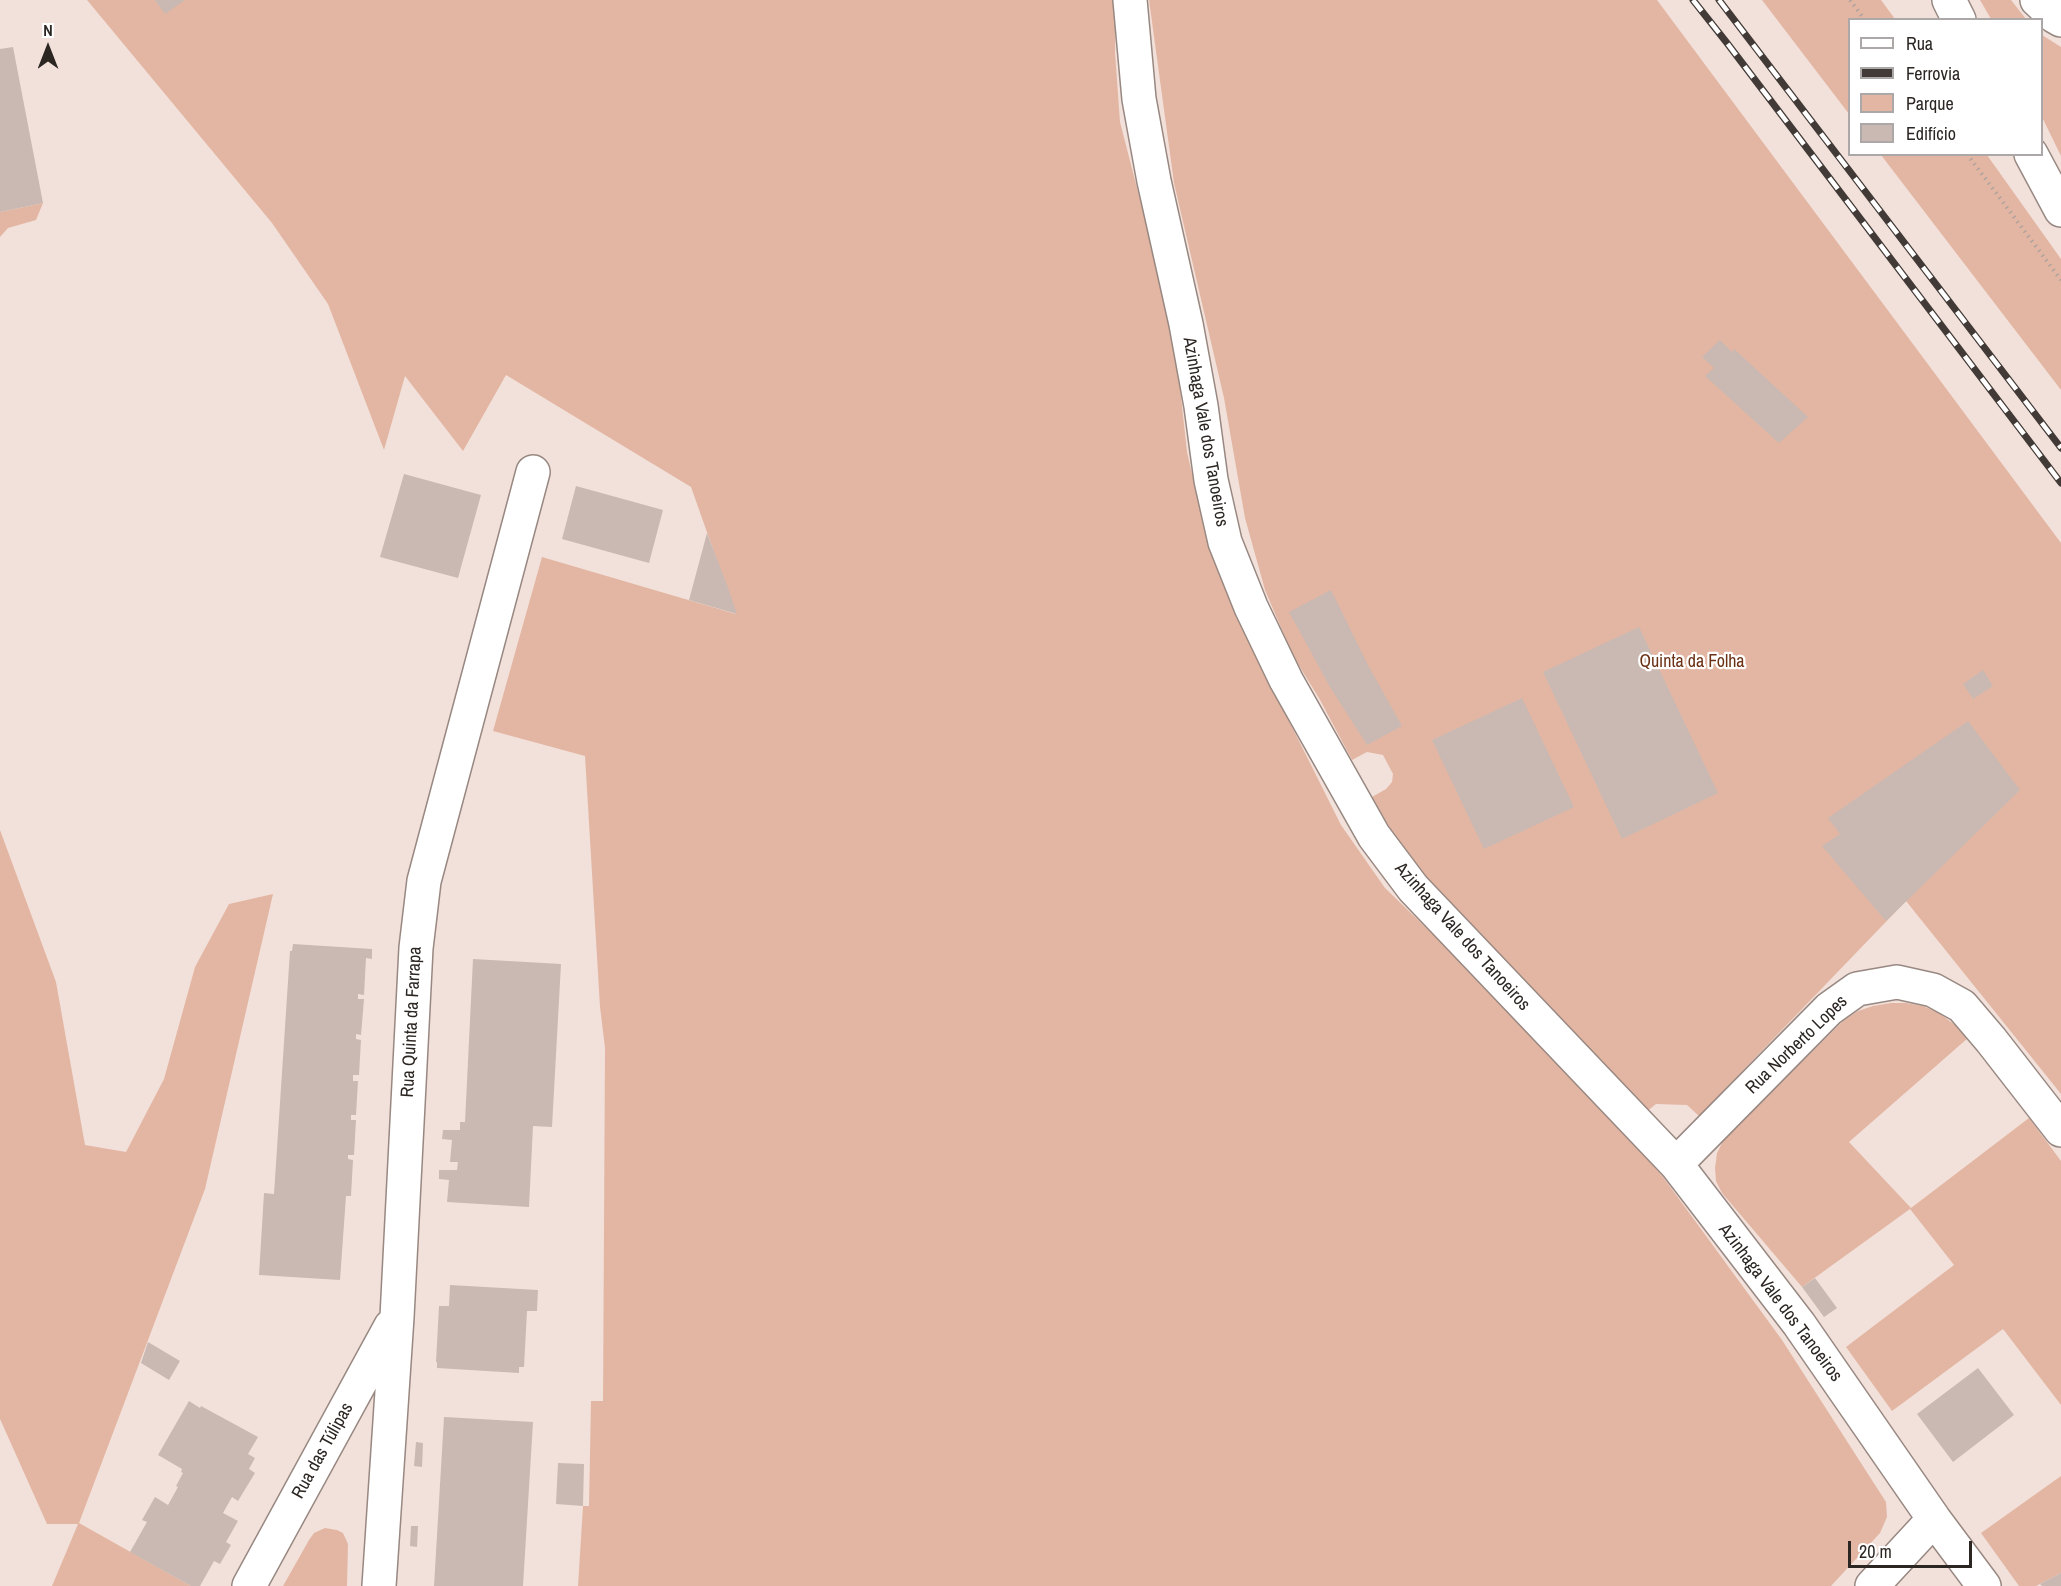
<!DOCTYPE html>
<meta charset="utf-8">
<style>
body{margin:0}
#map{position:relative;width:2061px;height:1586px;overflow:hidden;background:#f2e1da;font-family:"Archivo Narrow",sans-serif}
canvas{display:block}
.legend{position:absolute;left:1848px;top:18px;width:195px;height:138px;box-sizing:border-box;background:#fff;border:2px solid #aba8a7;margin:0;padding:8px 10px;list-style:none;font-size:18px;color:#2c2623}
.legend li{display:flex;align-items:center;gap:12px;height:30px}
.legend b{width:30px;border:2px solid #aba8a7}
.north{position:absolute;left:18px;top:18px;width:60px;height:60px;-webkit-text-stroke:4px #fff;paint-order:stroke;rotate:0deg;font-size:16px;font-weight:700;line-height:24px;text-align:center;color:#2c2623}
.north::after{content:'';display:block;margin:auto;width:21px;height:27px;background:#2c2623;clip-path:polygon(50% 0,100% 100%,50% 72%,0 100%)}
.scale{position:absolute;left:1848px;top:1541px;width:124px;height:27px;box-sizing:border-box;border:3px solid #2c2623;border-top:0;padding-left:8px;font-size:18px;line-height:21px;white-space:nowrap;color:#2c2623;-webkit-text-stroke:4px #fff;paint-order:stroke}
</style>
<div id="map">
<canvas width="2061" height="1586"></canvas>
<ul class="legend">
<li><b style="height:8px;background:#fff"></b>Rua</li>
<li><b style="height:8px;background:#413a36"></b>Ferrovia</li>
<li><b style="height:16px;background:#e3b6a3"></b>Parque</li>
<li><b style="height:16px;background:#c9b9b2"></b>Edifício</li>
</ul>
<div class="north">N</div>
<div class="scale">20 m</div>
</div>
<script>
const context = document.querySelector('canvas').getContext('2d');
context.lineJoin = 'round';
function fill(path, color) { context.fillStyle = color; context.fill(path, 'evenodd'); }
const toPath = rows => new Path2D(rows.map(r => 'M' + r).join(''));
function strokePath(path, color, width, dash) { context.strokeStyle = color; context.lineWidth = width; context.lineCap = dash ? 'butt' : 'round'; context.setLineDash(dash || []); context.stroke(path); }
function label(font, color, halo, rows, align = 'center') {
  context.font = font + ' "Archivo Narrow",sans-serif'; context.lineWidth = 4.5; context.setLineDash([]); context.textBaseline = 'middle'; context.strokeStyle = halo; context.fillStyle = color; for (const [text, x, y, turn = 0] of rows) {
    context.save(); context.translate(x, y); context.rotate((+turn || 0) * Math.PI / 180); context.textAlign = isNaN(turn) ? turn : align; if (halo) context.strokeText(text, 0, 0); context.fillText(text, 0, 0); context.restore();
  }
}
fill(toPath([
 [87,0,1116,0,1115,52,1120,122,1145,219,1169,325,1180,388,1187,452,1207,540,1247,637,1341,825,1385,888,1475,975,1609,1116,1663,1177,1782,1340,1886,1502,1887,1517,1880,1533,1831,1586,578,1586,583,1506,589,1506,591,1401,603,1401,605,1048,600,1007,585,756,493,731,542,557,736,614,691,487,506,375,463,451,405,376,384,450,328,304,272,223],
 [1149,0,1657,0,2061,543,2061,1094,1906,901,1699,1116,1687,1105,1656,1104,1645,1113,1415,871,1372,797,1386,789,1392,782,1393,774,1383,755,1367,752,1352,760,1319,698,1293,656,1265,590,1245,518,1224,398,1174,183],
 [1762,0,1881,0,1895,19,1850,20,1849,114],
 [1980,0,2011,0,2026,19,1991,19],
 [2042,35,2061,47,2061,156,2042,117],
 [1881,155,1987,155,2061,259,2061,390],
 [43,203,36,220,8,228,0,237,0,212],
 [0,830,56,982,85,1145,126,1152,164,1079,195,967,229,904,273,894,205,1189,79,1523,191,1586,52,1586,78,1524,47,1524,0,1419],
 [1891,1003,1906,1003,1923,1006,1939,1013,1955,1025,1968,1038,1849,1142,1911,1208,2029,1118,2061,1161,2061,1405,2003,1329,1892,1411,1846,1347,1954,1265,1910,1209,1802,1287,1722,1193,1716,1181,1715,1168,1717,1153,1724,1139,1844,1020,1858,1011,1873,1006],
 [2061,1476,2061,1573,2036,1586,2019,1586,1981,1533],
 [325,1528,337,1530,343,1533,348,1544,347,1586,283,1586,309,1540,314,1533]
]), '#e3b6a3');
fill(toPath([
 [155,0,185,0,165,14],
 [13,47,43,203,0,212,0,49],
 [1720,340,1732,352,1734,349,1808,417,1779,443,1705,376,1714,368,1702,357],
 [404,474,481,495,458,578,380,557],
 [576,486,663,510,649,563,562,539],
 [707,533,727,585,737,614,689,600],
 [1331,590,1369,667,1402,726,1367,745,1330,687,1289,612],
 [1639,627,1718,793,1622,839,1543,672],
 [1983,670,1993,686,1973,699,1963,684],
 [1522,698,1574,807,1484,849,1432,740],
 [1968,721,2020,790,1886,921,1822,846,1840,834,1828,818],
 [293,944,372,949,372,959,366,958,364,995,358,994,358,999,364,999,361,1035,356,1034,356,1039,361,1040,359,1075,353,1075,353,1081,358,1081,356,1115,351,1115,351,1120,356,1120,354,1155,348,1155,348,1159,353,1160,351,1196,346,1196,340,1280,259,1275,264,1193,274,1194,290,951,292,951],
 [473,959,561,964,552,1127,533,1126,529,1207,447,1202,449,1180,439,1179,439,1170,457,1170,458,1162,450,1162,452,1140,442,1139,443,1130,460,1130,460,1122,465,1122],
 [1815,1278,1837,1308,1824,1317,1802,1287],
 [450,1285,538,1290,537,1311,527,1311,524,1367,519,1367,519,1373,437,1368,437,1362,436,1362,439,1306,449,1306],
 [148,1342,180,1361,169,1380,141,1363],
 [1978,1368,2014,1415,1953,1462,1917,1414],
 [189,1401,200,1408,201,1406,258,1437,248,1454,255,1458,249,1469,255,1473,238,1501,232,1497,223,1513,238,1521,226,1542,231,1545,220,1564,214,1561,200,1586,191,1586,130,1552,147,1522,142,1520,155,1497,168,1505,178,1487,176,1486,183,1473,181,1472,182,1469,158,1455],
 [444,1417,533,1422,523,1586,434,1586],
 [416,1442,423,1443,422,1467,414,1466],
 [558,1463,584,1464,583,1506,556,1504],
 [411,1526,418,1526,417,1547,410,1546],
 [2061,1573,2061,1586,2042,1586,2040,1584]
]), '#c9b9b2');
const minor = toPath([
 [1130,0,1139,99,1154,181,1186,324,1201,406,1211,480,1225,542,1251,607,1286,680,1374,836,1413,888,1676,1164,1799,1324,1934,1519,1984,1586],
 [1949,0,1959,20],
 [2037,0,2054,16,2061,20],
 [2031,154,2061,210],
 [1676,1164,1829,1009,1857,989,1897,982,1933,990,1962,1006,1991,1040,2061,1130],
 [249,1586,391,1326],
 [379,1586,397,1317,416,948,424,881,533,472],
 [1872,1586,1934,1519]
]);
strokePath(minor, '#988882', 36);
strokePath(toPath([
 [1850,0,1865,20],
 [1967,154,2061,280]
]), '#b0a29d', 4, [1.5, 4.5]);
strokePath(minor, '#fff', 33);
const rail = toPath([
 [1693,0,1727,43,2061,483],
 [1719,0,2061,448]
]);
strokePath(rail, '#413a36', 7);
strokePath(rail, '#fff', 4.5, [14]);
label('18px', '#2c2623', '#fff', [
 ["Azinhaga Vale dos Tanoeiros",1205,432,80],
 ["Azinhaga Vale dos Tanoeiros",1462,937,48],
 ["Rua Quinta da Farrapa",412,1022,-87],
 ["Rua Norberto Lopes",1797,1045,-44],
 ["Azinhaga Vale dos Tanoeiros",1780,1303,53],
 ["Rua das Túlipas",323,1451,-61]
]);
label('18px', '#6b3115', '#fff', [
 ["Quinta da Folha",1692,662]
]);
</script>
